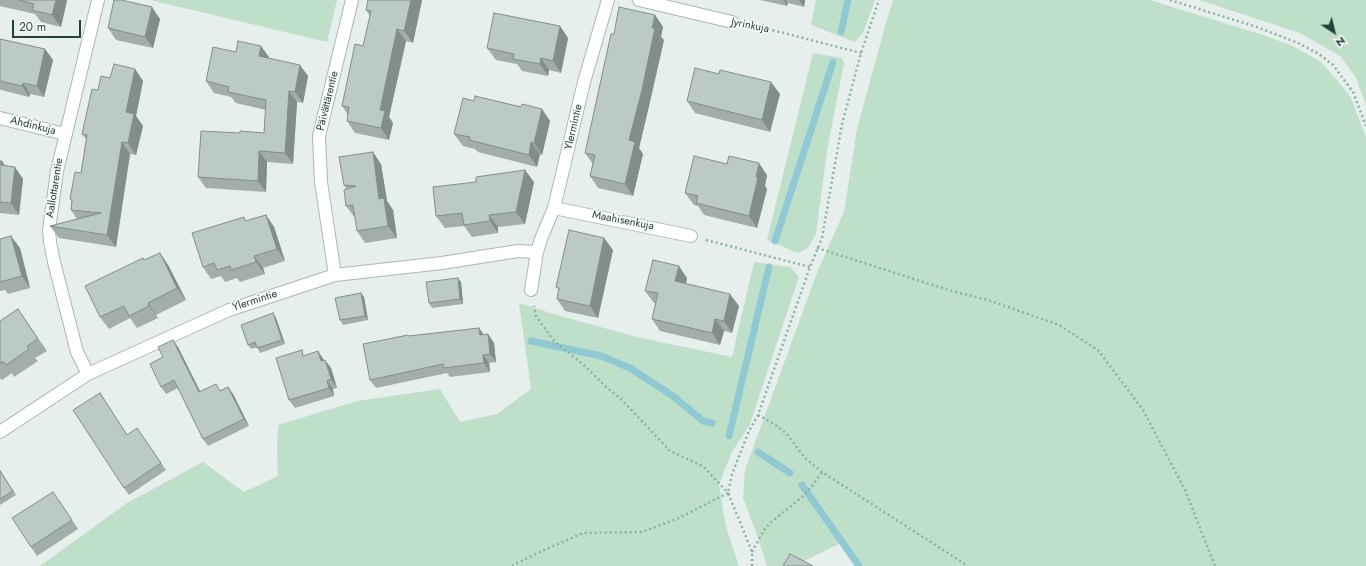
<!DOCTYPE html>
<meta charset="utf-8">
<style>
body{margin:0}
#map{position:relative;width:1366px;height:566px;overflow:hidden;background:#e6efeb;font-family:Jost,sans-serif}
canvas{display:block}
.north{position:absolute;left:1314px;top:12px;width:40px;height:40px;-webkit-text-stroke:3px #f7fbf9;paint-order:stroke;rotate:145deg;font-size:11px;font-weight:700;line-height:16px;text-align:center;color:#24423a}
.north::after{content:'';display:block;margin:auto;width:14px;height:18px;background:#24423a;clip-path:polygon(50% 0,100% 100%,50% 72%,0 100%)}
.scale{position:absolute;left:12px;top:20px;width:69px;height:18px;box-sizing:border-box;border:2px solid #24423a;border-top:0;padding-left:5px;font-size:12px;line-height:14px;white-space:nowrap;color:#24423a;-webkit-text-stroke:3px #f7fbf9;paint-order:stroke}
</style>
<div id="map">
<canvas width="1366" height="566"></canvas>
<div class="north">N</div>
<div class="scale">20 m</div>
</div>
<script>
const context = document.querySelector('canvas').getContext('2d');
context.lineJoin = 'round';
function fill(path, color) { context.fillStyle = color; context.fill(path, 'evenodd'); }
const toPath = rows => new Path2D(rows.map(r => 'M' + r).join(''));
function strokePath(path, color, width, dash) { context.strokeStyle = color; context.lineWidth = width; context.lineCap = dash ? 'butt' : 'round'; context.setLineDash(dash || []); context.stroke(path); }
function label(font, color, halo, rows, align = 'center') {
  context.font = font + ' Jost,sans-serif'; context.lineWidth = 3; context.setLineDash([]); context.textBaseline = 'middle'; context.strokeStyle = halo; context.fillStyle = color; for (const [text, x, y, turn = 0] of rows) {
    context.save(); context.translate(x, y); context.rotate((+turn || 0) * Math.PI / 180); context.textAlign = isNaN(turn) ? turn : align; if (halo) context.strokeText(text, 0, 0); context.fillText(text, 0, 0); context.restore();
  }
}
fill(toPath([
 [150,0,337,0,327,42],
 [816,0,875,0,863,33,855,42,811,25],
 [893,0,1150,0,1260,34,1293,46,1321,62,1337,80,1351,98,1366,138,1366,566,861,566,841,543,794,566,767,566,756,532,743,498,745,470,818,270,844,212,857,129,885,26],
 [1199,0,1366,0,1366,105,1355,76,1340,56,1300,33],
 [813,53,842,58,844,63,827,151,816,234,808,248,798,253,767,240],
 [754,262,790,267,799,277,750,424,732,452,719,484,726,527,739,566,40,566,127,503,203,462,244,492,278,476,277,452,278,425,357,401,440,389,460,422,497,414,531,389,519,303,557,315,637,337,732,357]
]), '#bfe0c8');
strokePath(toPath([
 [841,32,848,0],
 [775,241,833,62],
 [531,341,601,356,630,368,673,396,703,421,712,423],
 [729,436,769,267],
 [758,452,790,473],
 [802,485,859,566]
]), '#8ec9d4', 7);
const street = toPath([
 [639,0,732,22],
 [0,118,65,134],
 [554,208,691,236],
 [335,275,321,182,319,136,352,0],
 [531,290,537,252,541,239,554,208,584,82,608,0],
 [88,374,77,352,54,262,50,242,49,230,57,171,98,0],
 [0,432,88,374,229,310,335,275,442,263,518,251,537,252]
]);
strokePath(street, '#a8b8b2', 14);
strokePath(toPath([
 [1170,0,1257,27,1298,43,1319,54,1333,65,1353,92,1366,126],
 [748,25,780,32,861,53],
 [706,240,810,267],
 [817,248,952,291,988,300,1059,325,1098,350,1143,410,1185,490,1215,566],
 [758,415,774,424,787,434,805,458,822,472,968,566],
 [752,552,764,530,770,523,801,498,813,485,822,472],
 [512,566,535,554,583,533,642,532,679,518,728,493,704,467,670,451,621,399,605,386,585,366,554,341,536,316,534,306],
 [752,566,752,552,743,529,728,493,732,474,749,431,758,415,810,267,822,238,842,124,861,53,879,0]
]), '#86b3a5', 2.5, [2, 3]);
strokePath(street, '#fff', 12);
fill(toPath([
 [0,0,67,0,61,27,41,22,35,14,0,6],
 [422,0,413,43,406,41,389,117,393,123,389,140,355,133,347,121,348,115,342,106,363,46,370,16,366,10],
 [760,0,805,0,804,7,788,3,787,6],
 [655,15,663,27,661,37,664,40,649,106,639,148,643,154,633,196,598,188,590,176,593,164,585,153,614,34],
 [160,19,153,48,116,40,108,28],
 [560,26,568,38,561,73,549,70,548,76,522,71,517,64,496,60,487,48],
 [0,39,45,49,53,60,44,97,30,94,29,97,1,90,0,89],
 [261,46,268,58,308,76,303,103,297,102,293,164,267,162,266,192,206,188,198,177,240,133,264,133,266,110,236,103,231,97,214,93,206,81,236,52],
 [135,69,143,81,136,116,143,126,136,155,130,154,116,247,59,238,50,226,77,219,71,210,72,202,70,199,81,173,87,140,82,134,98,90,110,78],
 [719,74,780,94,770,132,695,113,687,101],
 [474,101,542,109,550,121,542,155,540,154,537,167,478,152,475,149,463,146,454,134],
 [0,161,5,166,23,179,19,215,0,213],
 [381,164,387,201,393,210,397,238,365,243,357,231,355,218,346,206,346,189,344,185],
 [767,175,765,186,767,189,757,228,704,215,698,206,694,205,685,193],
 [534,182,525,224,498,227,498,233,472,237,464,226,445,228,436,216],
 [266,215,274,227,285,261,263,268,265,274,240,282,237,278,225,282,221,276,211,279,203,267,246,221],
 [604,238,613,250,598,318,565,311,557,299,559,290,556,287],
 [0,239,20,248,30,288,8,294,5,290,0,291],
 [160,253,168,265,186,300,156,315,158,318,137,328,130,318,109,329,100,317,143,258,145,260],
 [687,278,686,283,739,306,732,333,724,331,720,345,660,331,652,319,656,303,654,303,645,291],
 [461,282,463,304,432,308,429,303],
 [364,297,368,320,343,325,340,320],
 [18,309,47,351,35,358,38,361,14,377,12,373,2,380,0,378,0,321],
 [273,313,276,318,285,344,260,353,257,347,251,349,248,345],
 [479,328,484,335,488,334,494,343,496,362,489,363,490,372,450,377,447,373,376,388,370,380,408,335,410,336],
 [178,347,200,392,221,390,228,387,233,394,249,426,208,446,203,439,178,388,166,394,161,387,163,357],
 [305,355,324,360,331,368,337,388,333,389,334,396,295,408,289,400],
 [100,393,127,435,137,428,166,470,129,495,124,488],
 [0,470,16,495,0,505],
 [59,500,78,529,37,556,31,547]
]), '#a1aea9');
fill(toPath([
 [56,0,67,0,61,27,52,15],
 [411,0,422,0,413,43,404,31],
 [783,0,786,0,788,3,787,6],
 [799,0,805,0,804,7],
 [152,7,160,19,153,48,145,37],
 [655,15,663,27,661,37,664,40,649,106,639,148,643,154,633,196,625,184,629,140],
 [560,26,568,38,561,73,553,61],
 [397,29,406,41,389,117,393,123,389,140,381,128,380,110],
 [261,46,269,57,267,67,259,56],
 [45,49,53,60,44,97,37,86],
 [541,58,549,70,548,76,540,64],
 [300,65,308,76,303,103,295,92],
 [135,69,143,81,136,116,143,126,136,155,128,143,126,112],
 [771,82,780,94,770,132,762,120],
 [23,83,30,94,29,97,22,86],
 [289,91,297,102,293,164,285,153],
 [542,109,550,121,542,155,534,143],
 [122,142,130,154,116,247,107,235],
 [531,142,540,154,537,167,529,155],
 [259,151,267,162,266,192,258,181],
 [373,152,381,164,387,201,393,210,397,238,388,226,379,199],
 [2,161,10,173,1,165],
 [759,163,767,175,765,186,767,189,757,228,749,216,756,177],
 [15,167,23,179,19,215,11,203],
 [525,170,534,182,525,224,516,212],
 [266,215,274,227,285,261,277,249],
 [489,215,498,227,498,233,490,221],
 [11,236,20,248,30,288,22,276],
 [604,238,613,250,598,318,590,306],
 [160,253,168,265,186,300,177,288],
 [254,256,263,268,265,274,256,262],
 [679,266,687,278,684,293,675,281],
 [458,278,461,282,463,304,460,299],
 [361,293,364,297,368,320,365,316],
 [730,294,739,306,732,333,724,321],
 [148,303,158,318,149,306],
 [273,313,276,318,285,344,282,340],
 [715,319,724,331,720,345,712,333],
 [479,328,485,337,480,335],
 [488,334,494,343,496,362,490,354],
 [173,340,178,347,204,399,199,392],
 [318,351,324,360,321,361],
 [483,355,489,363,490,372,484,363],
 [325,360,331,368,337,388,331,379],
 [327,381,333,389,334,396,329,388],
 [228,387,233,394,249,426,244,419]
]), '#838d89');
const building = toPath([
 [19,0,56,0,52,15,32,10,34,4,19,0],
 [114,0,121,0,152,7,145,37,108,28,114,0],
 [368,0,411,0,404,31,397,29,380,110,385,111,381,128,347,121,349,107,342,106,355,44,363,46,371,11,366,10,368,0],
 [619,7,655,15,652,28,655,28,641,94,629,140,635,142,625,184,590,176,595,155,585,153,611,34,614,34,619,7],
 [494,13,560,26,553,61,541,58,540,64,513,59,514,54,487,48,494,13],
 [0,39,45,49,37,86,23,83,22,86,0,81,0,39],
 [238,41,261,46,259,56,300,65,295,92,289,91,285,153,259,151,258,181,198,177,201,131,240,133,240,131,264,133,266,100,228,92,229,87,206,81,213,47,236,52,238,41],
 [114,64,135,69,126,112,134,114,128,143,122,142,107,235,50,226,101,213,71,210,72,200,70,199,75,172,81,173,87,135,82,134,92,89,98,90,101,76,110,78,114,64],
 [695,68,719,74,720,70,771,82,762,120,687,101,695,68],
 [475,96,521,107,522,104,542,109,534,143,531,142,529,155,469,140,470,137,454,134,463,98,474,101,475,96],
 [373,152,379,199,384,198,388,226,357,231,353,205,346,206,344,190,356,186,344,185,339,157,373,152],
 [694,156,727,164,729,156,759,163,756,177,758,177,749,216,696,203,698,196,685,193,694,156],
 [0,161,2,161,1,165,15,167,11,203,0,202,0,161],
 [525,170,516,212,489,215,490,221,464,225,462,213,436,216,433,187,476,182,476,177,525,170],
 [266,215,277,249,254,256,256,262,231,270,230,266,217,270,214,263,203,267,192,233,244,217,245,221,266,215],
 [569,230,604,238,590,306,557,299,559,288,556,287,569,230],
 [11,236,22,276,0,282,0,239,11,236],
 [160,253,177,288,148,303,149,306,129,316,124,306,100,317,85,286,143,258,144,260,160,253],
 [653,260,679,266,675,281,730,294,724,321,715,319,712,333,652,319,658,293,645,291,653,260],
 [458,278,460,299,429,303,426,282,458,278],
 [361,293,365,316,340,320,335,298,361,293],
 [18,309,38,339,27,346,29,349,6,365,3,361,0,364,0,321,18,309],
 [273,313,282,340,257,348,255,342,248,345,241,325,273,313],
 [479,328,480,335,488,334,490,354,483,355,484,363,444,368,443,364,370,380,363,344,408,335,409,336,479,328],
 [173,340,199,392,216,384,220,391,228,387,244,419,203,439,174,380,161,387,150,364,163,357,158,347,173,340],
 [302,350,303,356,318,351,321,361,325,360,331,379,327,381,329,388,289,400,276,358,302,350],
 [100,393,127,435,137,428,161,463,124,488,73,410,100,393],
 [0,471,13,491,0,499,0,471],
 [53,492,72,520,31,547,12,518,53,492],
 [790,554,813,566,783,566,790,554]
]);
fill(building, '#bbcac4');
strokePath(building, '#838d89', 1);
label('11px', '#24423a', '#f7fbf9', [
 ["Jyrinkuja",750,26,11],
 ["Päivättärentie",328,101,-76],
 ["Ahdinkuja",33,126,14],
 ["Ylermintie",574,127,-77],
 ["Aallottarentie",55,188,-81],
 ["Maahisenkuja",623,221,11],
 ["Ylermintie",255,301,-18]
]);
</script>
